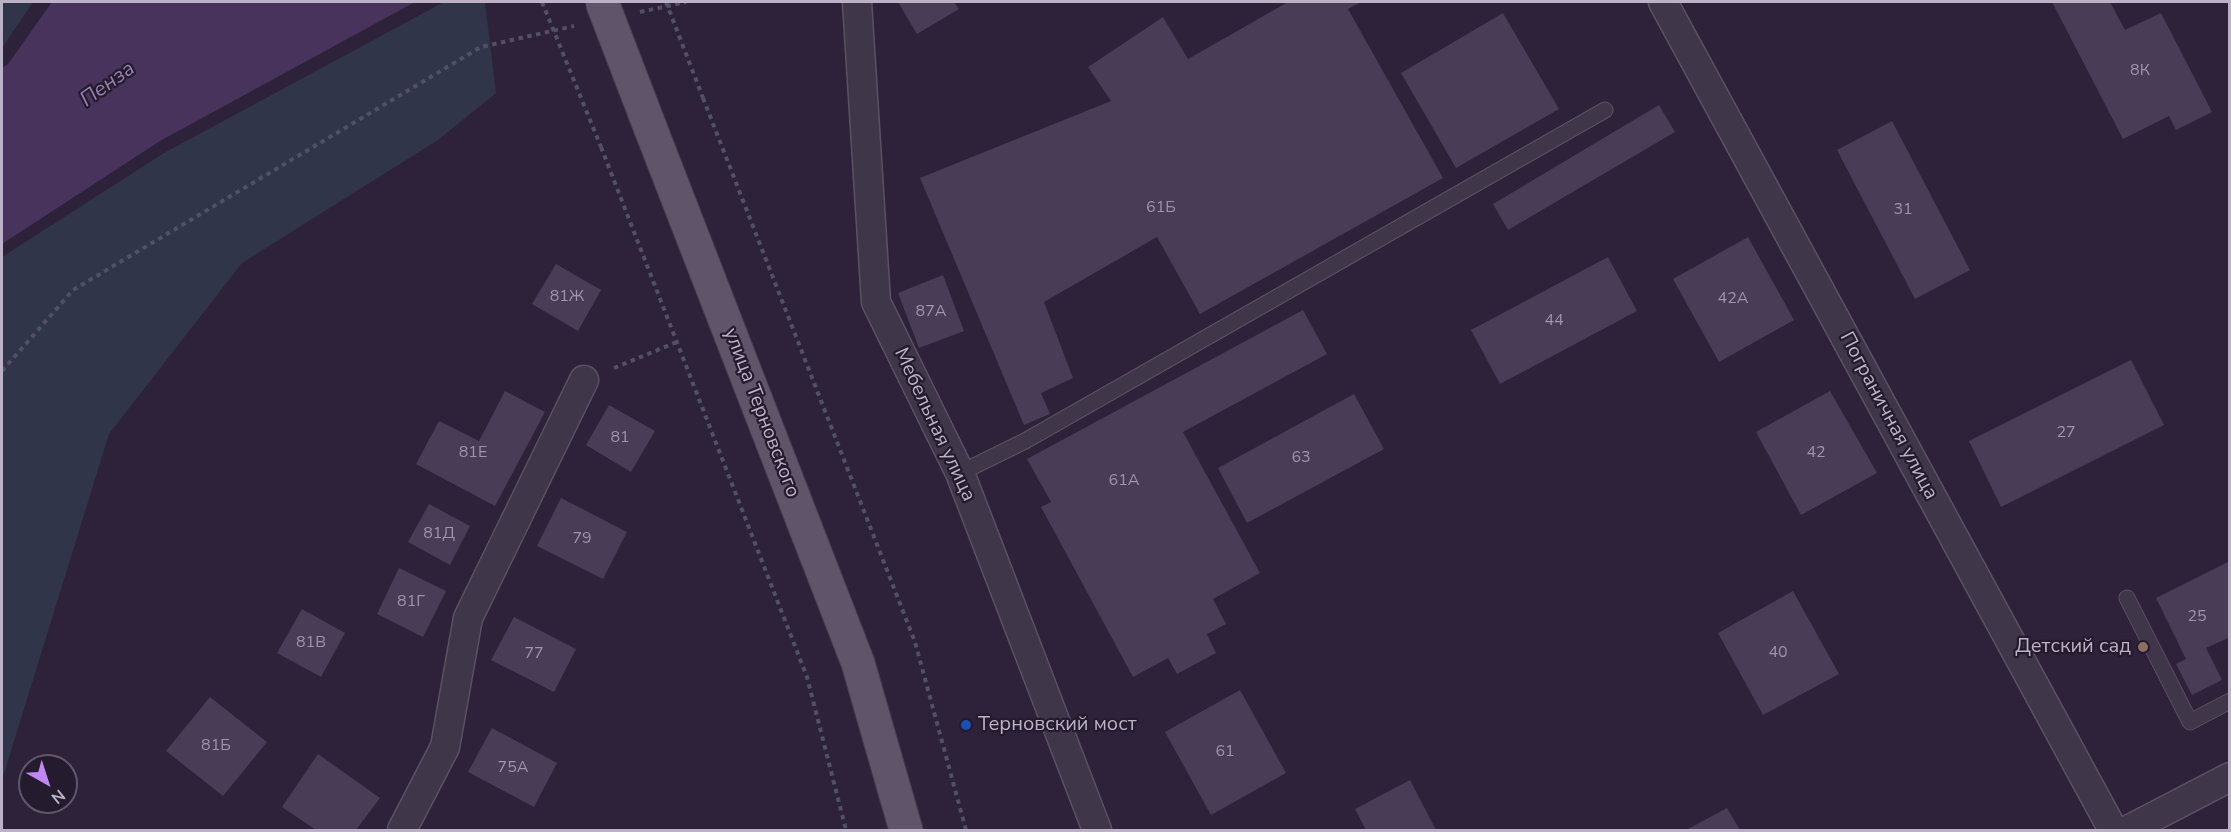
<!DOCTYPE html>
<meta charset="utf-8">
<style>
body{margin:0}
#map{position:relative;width:2231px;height:832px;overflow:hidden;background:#2d2239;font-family:"Nunito Sans",sans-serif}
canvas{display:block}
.frame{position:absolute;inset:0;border:3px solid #bcb1c6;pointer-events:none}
.north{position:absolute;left:18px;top:754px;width:60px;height:60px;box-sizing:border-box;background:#251b2e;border:2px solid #61576b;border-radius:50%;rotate:141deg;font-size:16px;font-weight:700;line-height:24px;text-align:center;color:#bcb1c6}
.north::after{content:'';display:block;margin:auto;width:21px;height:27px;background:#c188f4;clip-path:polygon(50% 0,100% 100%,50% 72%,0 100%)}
</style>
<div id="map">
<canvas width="2231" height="832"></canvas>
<div class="frame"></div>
<div class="north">N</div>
</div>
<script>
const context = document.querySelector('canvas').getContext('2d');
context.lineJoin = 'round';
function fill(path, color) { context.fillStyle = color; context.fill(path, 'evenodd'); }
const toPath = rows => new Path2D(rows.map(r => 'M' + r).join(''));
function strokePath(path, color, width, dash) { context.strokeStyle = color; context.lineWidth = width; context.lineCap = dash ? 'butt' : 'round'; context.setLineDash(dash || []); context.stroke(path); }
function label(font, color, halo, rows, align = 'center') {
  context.font = font + ' "Nunito Sans",sans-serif'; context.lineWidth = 4.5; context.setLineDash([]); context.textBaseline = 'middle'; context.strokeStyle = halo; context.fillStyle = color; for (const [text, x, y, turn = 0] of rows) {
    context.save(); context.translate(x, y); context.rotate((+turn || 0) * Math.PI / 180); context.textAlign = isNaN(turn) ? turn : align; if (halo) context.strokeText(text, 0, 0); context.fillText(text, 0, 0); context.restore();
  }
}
fill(toPath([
 [2,2,33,2,2,48],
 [444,2,485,2,496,93,438,140,242,263,109,434,2,780,2,257,164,153]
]), '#303549');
fill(toPath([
 [52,2,415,2,160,141,2,244,2,68,8,64]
]), '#47335b');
fill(toPath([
 [898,2,954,2,959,9,917,34],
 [1288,2,1361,2,1348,9,1443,178,1200,314,1157,237,1044,302,1073,378,1041,393,1050,414,1024,425,920,178,1111,101,1088,67,1163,17,1188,59],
 [2052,2,2110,2,2125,30,2161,13,2212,112,2176,130,2169,116,2123,139],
 [1503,13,1559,109,1456,168,1401,73],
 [1659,105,1675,132,1508,230,1493,204],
 [1892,121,1970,270,1915,299,1837,150],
 [1748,237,1794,320,1719,362,1673,279],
 [1608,257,1637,311,1500,384,1471,330],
 [556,264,601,290,578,331,532,304],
 [943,275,964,331,919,348,898,293],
 [1303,310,1327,354,1183,432,1260,573,1213,599,1226,624,1207,634,1216,653,1177,674,1168,658,1133,677,1041,507,1051,502,1027,459],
 [2131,360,2164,425,2001,507,1969,441],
 [505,391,545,412,495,506,416,464,439,421,479,441],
 [1830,391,1877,473,1801,515,1756,432],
 [1354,394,1384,449,1247,523,1218,468],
 [609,405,655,431,631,472,586,445],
 [561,498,627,532,603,579,537,546],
 [429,504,470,526,450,565,408,542],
 [2230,561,2230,637,2206,648,2222,680,2192,695,2176,664,2186,659,2156,598],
 [399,568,446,591,423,637,377,614],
 [1793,591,1839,674,1763,715,1718,633],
 [302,609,345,633,321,677,277,653],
 [514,617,576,649,554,692,491,660],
 [1240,690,1286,773,1211,815,1165,732],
 [210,697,267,742,223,796,166,751],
 [492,728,557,763,534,807,468,772],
 [318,754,380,798,356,830,316,830,282,807],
 [1410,780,1436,830,1366,830,1355,809],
 [1727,808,1740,830,1686,830]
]), '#493c57');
const service = toPath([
 [960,473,1025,441,1605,110],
 [2127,598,2190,722,2230,701]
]);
const minor = toPath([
 [857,2,876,302,960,473,1097,830],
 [1663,2,2113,830],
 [402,830,445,747,468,618,584,380],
 [2128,830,2230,777]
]);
const primary = toPath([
 [650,127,858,663,906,830]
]);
strokePath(service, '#5b5164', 17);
strokePath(minor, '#5b5164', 31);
strokePath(primary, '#463c50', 35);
strokePath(toPath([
 [640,12,686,2],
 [703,98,915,642,966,830],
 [601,147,807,677,846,830],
 [614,368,677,342],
 [2,371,73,290,481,47,574,26]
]), '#515065', 4, [4.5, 4.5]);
strokePath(service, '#40364a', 15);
strokePath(minor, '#40364a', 28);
strokePath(primary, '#5f546a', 33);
const primaryBridge = toPath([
 [602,2,650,127]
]);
strokePath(primaryBridge, '#463c50', 35, []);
strokePath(toPath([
 [542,2,601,147],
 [666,2,703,98]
]), '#515065', 4, [4.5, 4.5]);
strokePath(primaryBridge, '#5f546a', 33);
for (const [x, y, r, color] of [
 [2143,647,6,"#8d6e63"],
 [966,725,6,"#1a4fb4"]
]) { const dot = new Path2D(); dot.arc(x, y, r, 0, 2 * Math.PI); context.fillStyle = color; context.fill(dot); strokePath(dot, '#251b2e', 2); }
label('16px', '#9f94aa', null, [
 ["8К",2140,71],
 ["61Б",1161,208],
 ["31",1903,210],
 ["81Ж",567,297],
 ["42А",1733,299],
 ["87А",931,312],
 ["44",1554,321],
 ["27",2066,433],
 ["81",620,438],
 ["81Е",473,453],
 ["42",1816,453],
 ["63",1301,458],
 ["61А",1124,481],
 ["81Д",439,534],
 ["79",582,539],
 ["81Г",411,602],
 ["25",2197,617],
 ["81В",311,643],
 ["40",1778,653],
 ["77",534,654],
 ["81Б",216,746],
 ["61",1225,752],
 ["75А",513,768]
]);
label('20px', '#bcb1c6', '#251b2e', [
 ["улица Терновского",761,413,69],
 ["Пограничная улица",1888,416,62],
 ["Мебельная улица",934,425,65]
]);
label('20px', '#bcb1c6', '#251b2e', [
 ["Детский сад",2131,647],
 ["Терновский мост",978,725,"left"]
], 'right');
label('italic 21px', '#9881b2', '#251b2e', [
 ["Пенза",108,85,-36]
]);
</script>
